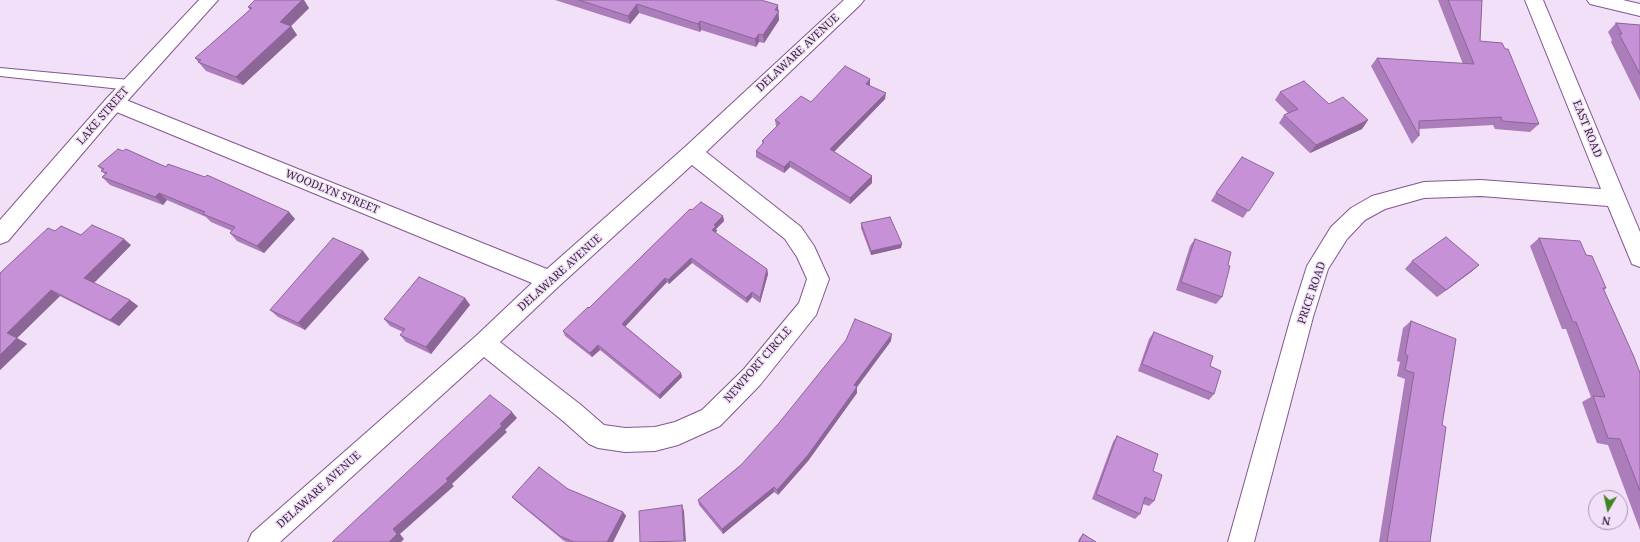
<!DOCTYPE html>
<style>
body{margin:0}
#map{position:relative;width:1640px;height:542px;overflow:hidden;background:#f2dff8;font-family:"Noto Serif",serif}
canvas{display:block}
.north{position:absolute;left:1588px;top:490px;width:40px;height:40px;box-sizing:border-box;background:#f2dff8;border:1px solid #a996af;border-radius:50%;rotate:189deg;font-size:11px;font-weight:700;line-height:16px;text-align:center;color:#3c2942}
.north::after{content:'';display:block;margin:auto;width:14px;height:18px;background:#418224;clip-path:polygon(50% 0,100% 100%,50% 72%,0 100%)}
</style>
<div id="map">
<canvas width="1640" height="542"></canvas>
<div class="north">N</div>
</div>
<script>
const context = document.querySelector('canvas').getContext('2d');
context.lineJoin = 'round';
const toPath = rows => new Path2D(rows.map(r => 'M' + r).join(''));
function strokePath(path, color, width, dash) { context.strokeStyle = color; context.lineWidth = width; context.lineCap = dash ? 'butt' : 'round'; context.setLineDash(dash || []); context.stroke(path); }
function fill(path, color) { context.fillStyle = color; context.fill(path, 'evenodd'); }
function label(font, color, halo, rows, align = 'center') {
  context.font = font + ' "Noto Serif",serif'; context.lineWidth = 3; context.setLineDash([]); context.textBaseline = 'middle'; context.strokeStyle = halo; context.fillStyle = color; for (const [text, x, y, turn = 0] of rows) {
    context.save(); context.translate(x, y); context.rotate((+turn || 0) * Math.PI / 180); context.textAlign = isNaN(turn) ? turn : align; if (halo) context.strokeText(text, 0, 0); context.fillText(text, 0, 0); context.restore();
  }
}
const lane = toPath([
 [0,68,130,80,134,82,136,85,134,88,130,90,0,76,0,68]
]);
const street = toPath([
 [844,0,864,0,861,4,706,152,801,227,814,246,829,279,816,315,760,385,720,426,678,445,655,451,625,452,598,448,589,444,563,421,484,357,280,542,248,542,252,533,476,336,532,283,107,108,104,103,107,98,114,96,121,98,547,269,685,147,844,0],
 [692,165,785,239,797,257,807,279,799,303,744,369,702,410,675,422,655,427,625,428,604,425,581,405,500,342,558,287,692,165],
 [1525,0,1543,0,1640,232,1640,267,1632,264,1608,206,1481,196,1424,198,1385,209,1365,220,1347,239,1328,269,1313,317,1254,542,1228,542,1291,317,1307,266,1331,227,1351,208,1372,196,1424,182,1481,180,1601,189,1525,0],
 [1587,0,1623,0,1640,4,1640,16,1590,4,1587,0]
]);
const secondary = toPath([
 [199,0,218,0,121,108,8,241,0,244,0,220,107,98,199,0]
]);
strokePath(lane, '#825790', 2);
strokePath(street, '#825790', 2);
strokePath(secondary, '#825790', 2);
fill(lane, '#fff');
fill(street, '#fff');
fill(secondary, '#fff');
fill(toPath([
 [555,0,761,0,778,11,779,20,764,43,759,42,756,47,701,30,700,32,639,13,630,24],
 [1438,0,1482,0,1480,41,1539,124,1530,132,1495,129,1493,125,1419,129,1419,136,1412,144,1371,66,1377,58,1463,64],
 [248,7,309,8,291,26,297,35,243,85,206,71,195,58,250,10],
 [1616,23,1640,25,1640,101,1611,42,1612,40,1608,32],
 [870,79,870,86,885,99,834,152,872,176,872,183,850,204,790,167,784,173,756,157,756,151,763,144,762,141,776,127,776,126,775,120,811,102],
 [1280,92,1329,104,1368,120,1362,129,1310,153,1279,123,1284,115,1288,113,1275,100],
 [123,151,289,212,295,219,264,253,237,241,230,233,232,231,211,222,206,217,167,200,163,205,110,185,102,177,105,174,101,171,102,170,98,166],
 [1274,173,1243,218,1211,201,1216,193],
 [692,210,723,216,724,221,716,229,717,231,715,233,767,269,768,274,760,303,752,297,747,303,692,263,669,284,667,282,625,326,681,373,682,377,660,399,600,350,592,357,565,336,563,331,589,308],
 [861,223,901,248,871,255,861,228],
 [55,231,81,235,131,245,94,283,130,300,138,306,119,326,60,296,17,338,27,344,0,370],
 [1539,238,1586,255,1606,288,1604,290,1640,373,1640,530,1608,445,1597,443,1582,402,1591,397,1566,329,1562,329,1530,246],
 [1195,239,1228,265,1222,297,1216,304,1176,290,1190,246],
 [363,251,369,259,305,330,278,317,270,310],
 [1412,261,1479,265,1471,272,1437,297,1405,269],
 [465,298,470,305,431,354,406,342,400,335,403,332,390,326,384,319],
 [1411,321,1442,425,1430,542,1379,542,1405,379,1397,376,1400,362,1397,361,1403,328],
 [1154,332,1214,394,1209,400,1138,371,1149,339],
 [891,341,857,387,857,393,808,461,778,495,774,492,723,534,699,505,698,500],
 [1117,436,1153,471,1154,501,1149,506,1143,504,1140,514,1135,519,1092,499,1113,442],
 [568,489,623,512,626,516,613,542,567,542,564,541,517,502,512,497],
 [1083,534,1096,542,1078,542,1079,539]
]), '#ab7dba');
fill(toPath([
 [302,0,304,0,309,8,286,31,280,22],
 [637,4,639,13,630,24,628,16],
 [778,5,779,20,764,43,763,35,775,10],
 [700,21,701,30,700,32,698,24],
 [291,26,297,35,243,85,236,77],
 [759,34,759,42,756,47,755,39],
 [870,79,870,86,866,84],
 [886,93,885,99,830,156,830,149],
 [1368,120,1362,129,1310,153,1316,145],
 [790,161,790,167,784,173,784,167],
 [872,176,872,183,850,204,850,198],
 [159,193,167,200,163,205,155,197],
 [289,212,295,219,264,253,257,246],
 [723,216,724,221,716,229,717,231,712,235,712,230,714,225],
 [124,239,131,245,92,285,84,278],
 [902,244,901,248,871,255,871,251],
 [363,251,369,259,305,330,298,323],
 [691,258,692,263,669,284,668,280],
 [1479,265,1471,272,1437,297,1446,290],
 [767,269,768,274,760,303,760,298],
 [665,278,667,282,624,328,622,324],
 [51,290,60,296,16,339,7,333],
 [752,292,752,297,747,303,746,298],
 [465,298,470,305,431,354,426,347],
 [130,300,138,306,119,326,110,320],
 [892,334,891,341,854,391,854,385],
 [17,338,27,344,0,370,0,355],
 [598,345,600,350,592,357,590,353],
 [681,373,682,377,660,399,659,395],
 [857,387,857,393,808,461,778,495,777,490],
 [512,412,517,418,505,430,507,432,452,484,454,486,400,534,404,539,401,542,389,542,393,529,446,479],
 [774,487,774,492,723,534,722,529],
 [682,505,684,511,686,542,684,541],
 [623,512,626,516,613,542,607,542]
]), '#8b6697');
const building = toPath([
 [255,0,302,0,280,22,291,26,236,77,198,62,201,60,195,58,252,8,248,7,255,0],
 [579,0,761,0,778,5,775,10,779,11,763,35,759,34,755,39,700,21,698,24,637,4,628,16,579,0],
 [1448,0,1482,0,1480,41,1502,43,1505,49,1508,49,1539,124,1502,121,1501,117,1419,121,1419,136,1377,58,1474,64,1448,0],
 [1616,23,1640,25,1640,74,1619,34,1622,34,1616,23],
 [845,66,870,79,866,84,886,93,830,149,872,176,850,198,790,161,784,167,756,151,764,142,762,141,780,123,775,120,801,96,811,102,845,66],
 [1304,81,1329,104,1343,97,1368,120,1316,145,1284,115,1298,109,1280,92,1304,81],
 [118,149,123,151,126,149,166,167,168,164,205,177,207,175,289,212,257,246,230,233,235,227,203,214,205,212,159,193,155,197,102,177,107,173,101,171,104,169,98,166,118,149],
 [1242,157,1274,173,1249,211,1216,193,1242,157],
 [701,202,723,216,714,225,716,226,712,230,767,269,760,298,752,292,746,298,691,258,668,280,665,278,622,324,681,373,659,395,598,345,590,353,563,331,588,307,589,308,690,209,692,210,701,202],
 [890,217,902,244,871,251,861,223,890,217],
 [92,225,124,239,84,278,130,300,110,320,51,290,7,333,17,338,0,355,0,273,48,228,55,231,61,226,81,235,92,225],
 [1446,237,1479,265,1446,290,1412,261,1446,237],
 [333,238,363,251,298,323,270,310,333,238],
 [1539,238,1580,241,1586,255,1592,256,1606,288,1603,288,1634,357,1640,373,1640,491,1620,439,1608,438,1593,396,1605,397,1576,322,1573,322,1539,238],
 [1195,239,1231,252,1228,265,1230,266,1222,297,1181,282,1195,239],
 [419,277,465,298,426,347,400,335,405,329,384,319,419,277],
 [855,319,892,334,854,385,857,387,808,455,777,490,774,487,722,529,698,500,740,466,779,423,846,340,855,319],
 [1411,321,1456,339,1442,425,1446,427,1430,542,1387,542,1414,373,1405,370,1408,356,1405,354,1411,321],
 [1154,332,1213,356,1210,366,1221,371,1214,394,1142,364,1154,332],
 [490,395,512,412,500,424,502,426,446,479,448,481,393,529,397,534,389,542,332,542,490,395],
 [1117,436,1158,454,1153,471,1162,475,1154,501,1145,497,1140,514,1096,494,1117,436],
 [539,467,568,489,623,512,607,542,574,542,560,536,512,497,539,467],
 [682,505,684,541,640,542,639,511,682,505],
 [1083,534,1096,542,1079,542,1083,534]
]);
fill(building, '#c791d8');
strokePath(building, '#8b6697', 1);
label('11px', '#3c2942', '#f2dff8', [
 ["DELAWARE AVENUE",798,53,-43],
 ["LAKE STREET",103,116,-49],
 ["EAST ROAD",1587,129,68],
 ["WOODLYN STREET",332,192,22],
 ["DELAWARE AVENUE",560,273,-42],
 ["PRICE ROAD",1312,293,-71],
 ["NEWPORT CIRCLE",758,365,-49],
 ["DELAWARE AVENUE",319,490,-42]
]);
</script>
